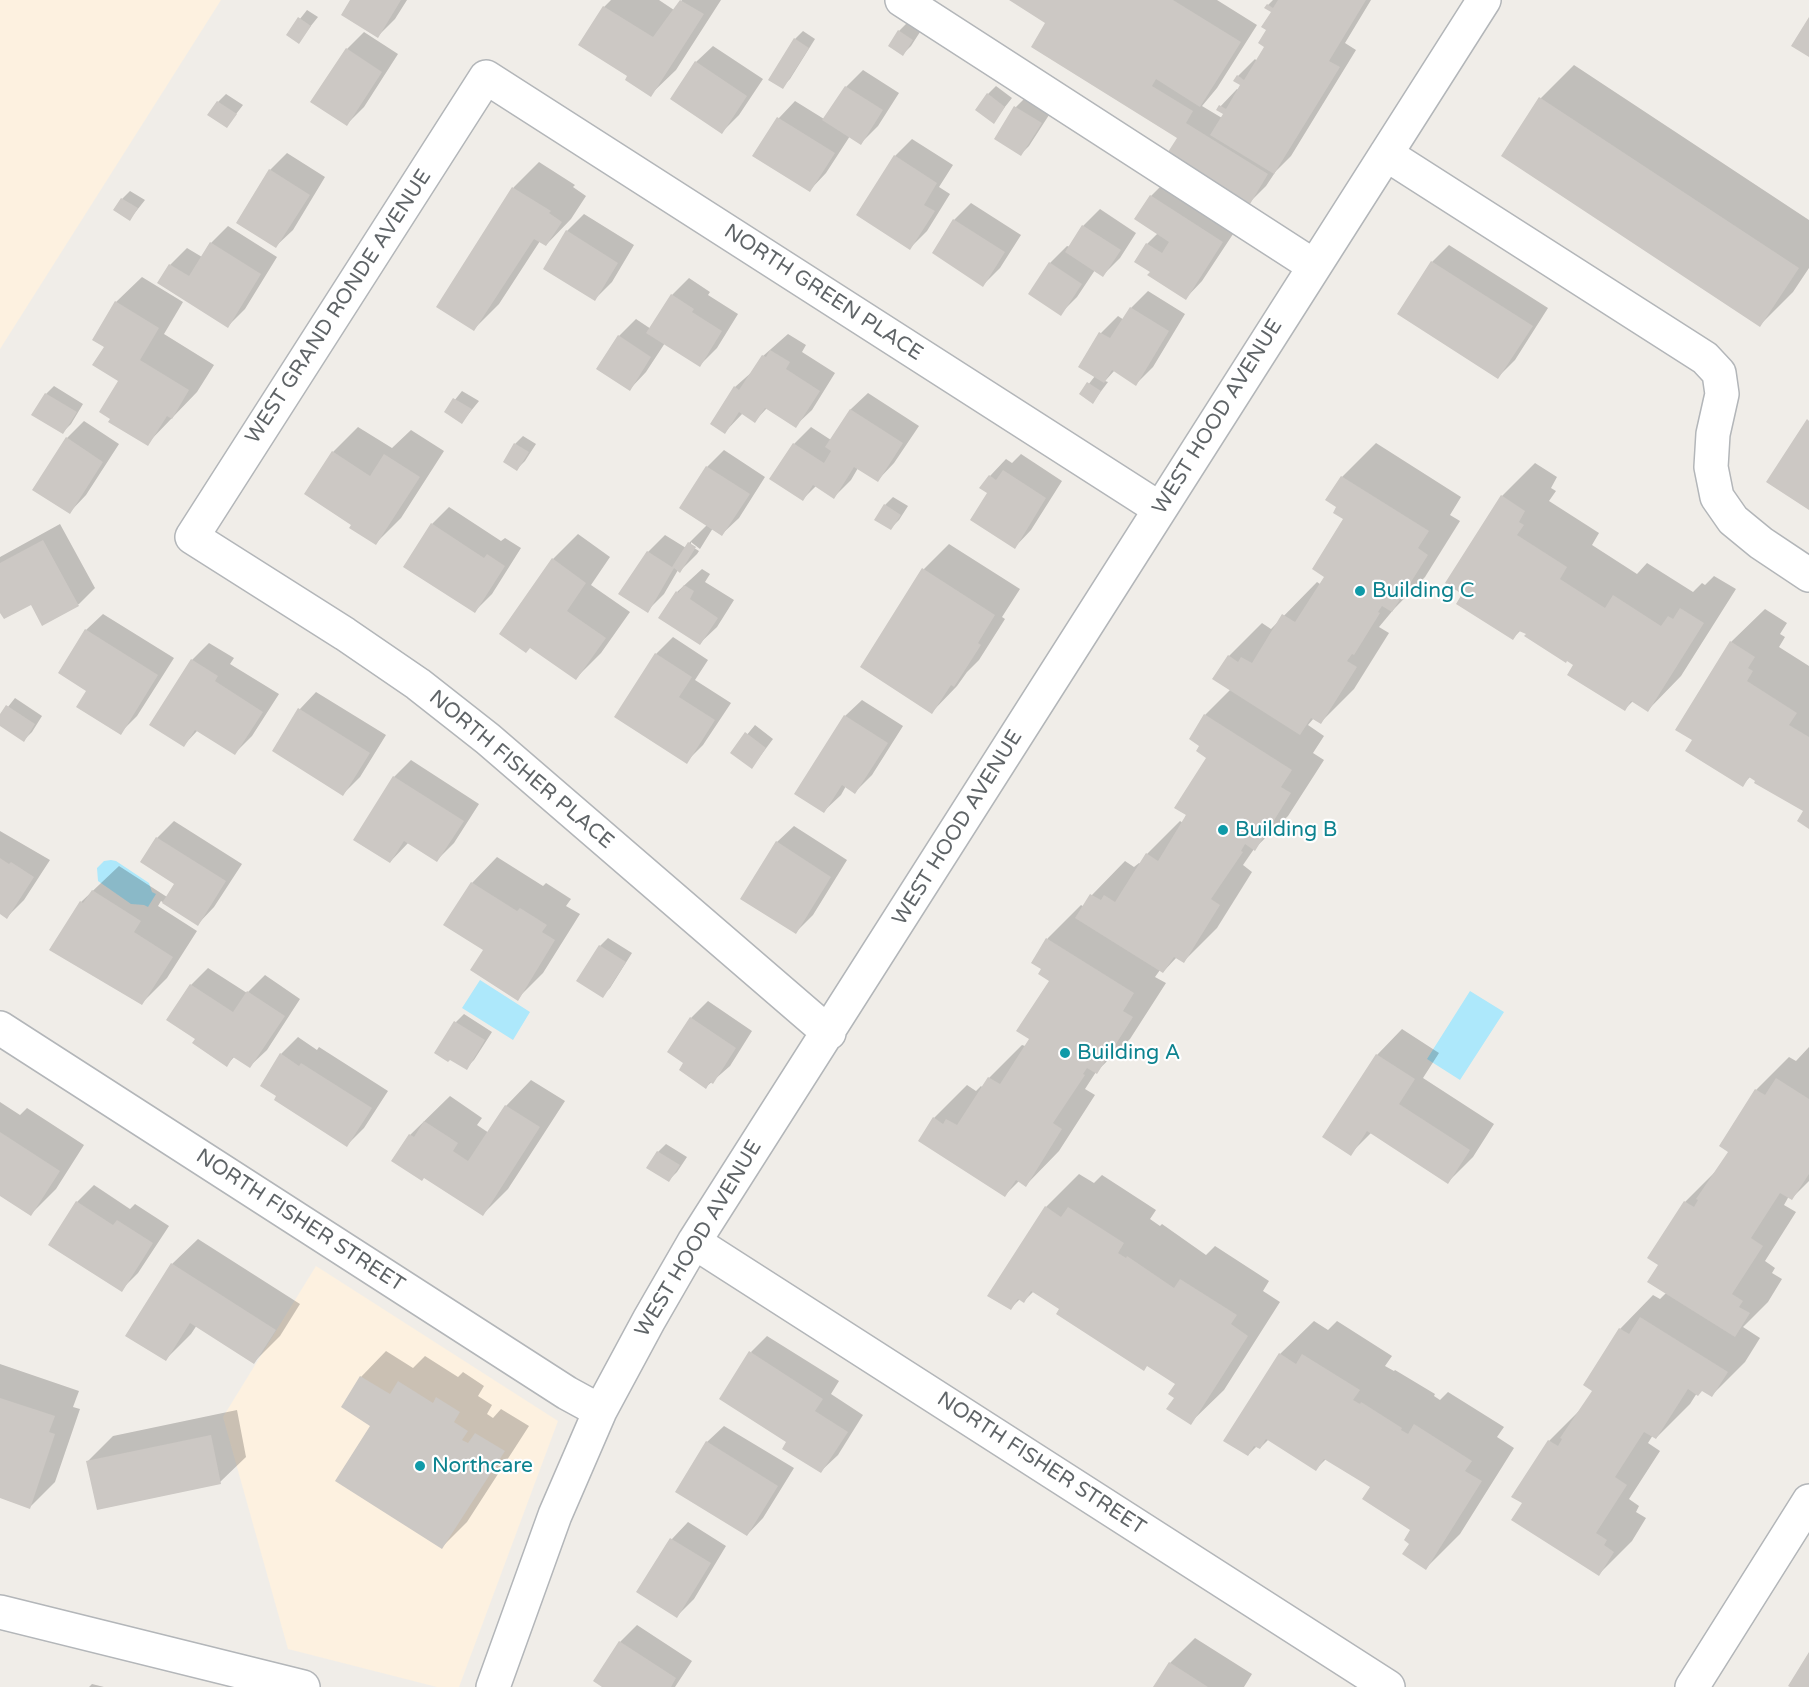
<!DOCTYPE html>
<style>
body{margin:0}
canvas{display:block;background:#f0ede8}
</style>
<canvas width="1809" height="1687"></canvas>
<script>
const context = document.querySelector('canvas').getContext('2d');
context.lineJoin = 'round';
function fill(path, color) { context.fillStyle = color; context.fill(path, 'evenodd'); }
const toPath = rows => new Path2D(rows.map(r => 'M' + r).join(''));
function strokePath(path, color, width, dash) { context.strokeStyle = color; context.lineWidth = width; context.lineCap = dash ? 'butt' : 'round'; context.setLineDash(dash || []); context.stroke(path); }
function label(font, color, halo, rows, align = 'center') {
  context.font = font + ' "Varela Round",sans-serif'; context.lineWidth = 4.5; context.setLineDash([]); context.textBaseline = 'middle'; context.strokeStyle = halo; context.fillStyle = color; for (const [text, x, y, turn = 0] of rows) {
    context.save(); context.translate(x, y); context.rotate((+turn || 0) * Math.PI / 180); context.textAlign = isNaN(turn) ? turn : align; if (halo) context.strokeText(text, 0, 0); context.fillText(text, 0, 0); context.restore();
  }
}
fill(toPath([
 [0,0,221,0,0,349],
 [316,1266,558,1421,459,1687,437,1687,288,1649,223,1417]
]), '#fdf1e0');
fill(toPath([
 [111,860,116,861,149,883,152,892,156,894,148,907,144,905,131,904,98,881,97,868,104,861],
 [480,980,530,1012,513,1040,462,1008],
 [1470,991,1504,1012,1460,1080,1427,1059]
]), '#ade8fb');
fill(toPath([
 [352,0,407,0,395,19,378,36],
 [611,0,659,0,674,10,682,0,721,0,676,70,650,95,630,76,580,44,604,7],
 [1012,0,1217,0,1257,25,1217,88,1202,106,1222,118,1225,113,1218,109,1237,89,1239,90,1242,85,1238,76,1255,59,1257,61,1266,47,1268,30,1273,11,1266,7,1273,0,1371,0,1345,43,1356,50,1291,156,1276,171,1266,186,1250,202,1048,22],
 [307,10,318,17,298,42,288,34],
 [907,23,920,32,911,46,903,54,899,31],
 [803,31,815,39,790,79,782,87,795,39],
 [364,32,398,54,364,107,347,124,347,49],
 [713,46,763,79,739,115,722,132,696,62],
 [1574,65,1809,220,1809,268,1793,292,1760,325,1503,155,1541,98],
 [863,70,899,93,878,126,861,143,850,136,826,173,810,190,754,155,779,118,795,101,824,119,846,87],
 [996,86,1012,98,993,122,988,94],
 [226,94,243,105,227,126,218,102],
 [1024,99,1049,115,1029,146,1021,154,1016,107],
 [912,139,953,165,939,187,950,194,927,231,910,248,895,156],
 [287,153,325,177,293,230,276,246,270,170],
 [539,162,575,185,573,187,586,196,571,219,546,245,540,241,499,304,474,329,438,306,514,187],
 [1168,179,1239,225,1202,281,1186,298,1147,244,1158,233,1151,196],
 [130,191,145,200,130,219,122,199],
 [971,203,1021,235,1000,268,983,285,954,220],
 [1100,209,1136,233,1120,258,1103,275,1095,270,1077,297,1060,314,1030,293,1050,263,1067,246,1070,247,1083,226],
 [584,214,634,245,612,282,595,299,567,231],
 [228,226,277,257,245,309,228,326,159,282,170,265,187,248,202,257,211,243],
 [1449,245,1548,308,1515,360,1498,377,1432,262],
 [142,277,183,302,164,334,214,365,197,392,147,444,111,418,120,381,106,346,116,302],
 [689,278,710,292,708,295,738,314,717,348,700,365,665,343,646,372,630,389,619,336,636,319,651,329,672,295],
 [1148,291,1185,314,1153,367,1136,384,1115,370,1105,381,1108,382,1093,402,1081,394,1095,376,1080,366,1101,333,1118,316,1124,320,1131,308],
 [788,334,806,345,802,352,835,373,812,410,795,426,767,408,755,421,743,413,725,432,735,387,753,371,763,356],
 [54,386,83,404,71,424,63,432,33,414,46,394],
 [462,391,479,401,462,422,446,411],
 [868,393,919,426,894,463,878,480,858,468,851,480,834,497,817,485,803,499,794,444,811,427,831,440,851,409],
 [84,421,119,444,86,495,70,512,67,438],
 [358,427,392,448,411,430,444,451,401,518,376,543,353,524,333,452],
 [523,436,536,444,525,461,517,469,515,444],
 [1376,443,1461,497,1450,515,1460,521,1425,577,1394,609,1379,627,1389,633,1354,689,1321,722,1314,718,1308,725,1324,736,1313,753,1324,760,1288,816,1254,849,1243,865,1252,872,1217,928,1184,961,1177,957,1163,972,1160,970,1155,977,1166,983,1130,1039,1096,1072,1085,1089,1095,1095,1059,1151,1026,1185,1019,1181,1005,1195,934,1118,967,1085,976,1091,981,1086,983,1088,989,1078,1022,1045,1025,1046,1031,1038,1051,981,1043,969,1033,962,1048,938,1081,905,1084,907,1092,895,1125,861,1134,867,1139,863,1141,864,1147,854,1180,821,1183,823,1208,757,1201,745,1205,715,1231,689,1229,656,1262,623,1271,629,1317,582,1320,584,1326,576,1345,518,1338,507,1327,500,1342,477],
 [724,450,765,477,739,518,722,534,713,528,700,549,691,542,691,546,699,551,697,554,680,571,678,570,664,594,647,611,648,552,665,535,686,548,689,543,707,525,707,467],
 [1021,454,1062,481,1031,530,1015,547,990,476,1006,459,1012,463],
 [1535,463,1557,477,1551,488,1556,491,1549,501,1599,533,1592,545,1637,574,1647,563,1693,592,1702,583,1705,585,1714,576,1736,589,1681,676,1648,710,1633,701,1625,709,1576,664,1521,630,1512,639,1464,594,1502,496],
 [893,497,908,506,899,520,891,528,885,505],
 [449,507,501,541,505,538,521,548,492,594,475,611,432,524],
 [60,524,95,588,79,604,43,624,32,603,0,609,0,557],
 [578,534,610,557,591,585,630,612,601,653,576,678,553,559],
 [949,544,1020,589,1002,617,1005,619,979,660,967,672,957,686,932,712,924,569],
 [702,569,710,574,705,582,734,600,717,627,700,643,677,592],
 [1765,609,1787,623,1780,634,1785,637,1779,647,1809,666,1809,827,1805,811,1751,776,1742,785,1694,740,1731,642],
 [103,614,174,658,137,716,120,733,89,690,86,630],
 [673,637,708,660,695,680,731,703,703,745,686,762,616,716,656,654],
 [209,643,234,658,230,664,279,694,252,736,235,753,198,730,184,745,192,660],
 [316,692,386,735,360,777,343,794,274,751,300,709],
 [15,698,42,716,32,732,24,740,0,724,0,717],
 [862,700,903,726,872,775,855,792,846,786,841,795,824,811,845,716],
 [755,725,773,739,752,767,732,753],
 [411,760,479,804,454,843,437,860,409,842,390,862,394,777],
 [174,821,242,864,214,907,198,924,161,901,158,906,197,931,167,978,142,1003,81,902,119,866,167,897,176,883,142,862,157,838],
 [794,826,847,860,813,915,796,932,777,842],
 [0,831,50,860,24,900,7,917,0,912],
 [497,857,543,886,546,883,571,899,566,906,580,914,543,973,517,999,485,950,472,883],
 [608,938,632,953,610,988,602,996,600,946],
 [208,968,247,993,265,975,300,999,267,1050,250,1066,235,1056,227,1065,197,1038,168,1020,191,985],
 [708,1001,752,1031,730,1066,706,1087,685,1062,669,1052,691,1018],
 [464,1014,492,1032,474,1060,466,1068,456,1022],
 [1402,1029,1439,1053,1423,1078,1494,1124,1473,1157,1448,1182,1372,1132,1350,1154,1324,1136,1377,1055],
 [298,1037,317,1050,319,1047,388,1091,364,1128,347,1145,281,1054],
 [1809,1047,1809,1181,1792,1198,1789,1196,1784,1205,1796,1212,1765,1261,1775,1268,1772,1273,1782,1279,1768,1302,1743,1327,1760,1338,1745,1362,1712,1395,1703,1389,1697,1393,1690,1404,1656,1438,1653,1435,1648,1443,1660,1451,1629,1499,1639,1506,1636,1512,1646,1518,1632,1541,1599,1574,1524,1503,1514,1497,1549,1441,1583,1407,1594,1391,1620,1329,1653,1295,1660,1299,1667,1292,1660,1264,1650,1258,1685,1202,1719,1168,1730,1152,1756,1090,1789,1057,1796,1061],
 [531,1080,565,1101,508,1189,483,1214,410,1135,450,1096,482,1118,477,1125,489,1133,506,1106],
 [0,1102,20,1115,27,1108,84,1145,56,1189,31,1214,0,1194],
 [666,1144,687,1157,677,1172,669,1180,658,1152],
 [1079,1174,1094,1183,1102,1175,1156,1210,1150,1219,1160,1226,1162,1224,1206,1255,1215,1246,1269,1281,1263,1291,1280,1302,1224,1390,1190,1423,1176,1397,1177,1383,1034,1291,1024,1301,1020,1299,1011,1308,1046,1207],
 [94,1185,130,1209,135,1204,169,1226,138,1273,121,1290,77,1202],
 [198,1239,300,1304,280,1336,254,1362,197,1325,191,1334,166,1359,172,1264],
 [1314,1321,1328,1330,1337,1321,1392,1356,1385,1366,1394,1371,1395,1370,1435,1394,1434,1396,1440,1400,1448,1392,1504,1427,1497,1437,1514,1448,1460,1534,1426,1568,1411,1543,1412,1529,1372,1487,1327,1458,1316,1469,1269,1439,1260,1448,1257,1446,1248,1455,1225,1441,1280,1354],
 [767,1336,839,1381,831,1394,863,1415,838,1455,821,1471,788,1441,751,1352],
 [386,1351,413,1368,425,1356,458,1377,463,1372,484,1386,478,1396,492,1405,487,1414,493,1418,501,1409,529,1426,467,1522,442,1547,372,1425,343,1406,361,1377],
 [0,1364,79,1391,73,1407,80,1409,55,1482,30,1507,0,1497],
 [237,1410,246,1457,220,1482,88,1461,113,1436],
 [724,1426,794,1468,763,1518,747,1535,707,1442],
 [688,1522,726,1546,694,1599,677,1616,672,1539],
 [637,1625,692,1661,675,1687,605,1687,620,1642],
 [1195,1638,1252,1674,1244,1687,1155,1687,1170,1663],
 [92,1684,104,1687,89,1687]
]), '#0003');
fill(toPath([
 [350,0,401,0,378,38,341,15],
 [680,0,704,14,651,97,625,80,627,76,578,45,603,6,653,37],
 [1009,0,1173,0,1241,42,1200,107,1156,79,1152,86,1193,111,1186,123,1268,174,1250,204,1168,152,1177,138,1031,47,1045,23],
 [1278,0,1366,0,1329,61,1340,67,1274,174,1210,135,1223,114,1216,110,1219,105,1226,109,1240,85,1233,81,1237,75,1244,80,1264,47,1258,43,1266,30,1261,27,1271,12,1264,8,1267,4,1273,8],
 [298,17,311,26,299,44,286,35],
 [1809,17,1809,57,1791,46],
 [898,30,913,40,903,56,888,46],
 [794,38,809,48,783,89,768,80],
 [346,48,382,72,347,126,310,102],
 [695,61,747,96,722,134,670,99],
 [845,86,883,110,861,145,822,120],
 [987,93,1005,107,994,124,975,110],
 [1539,97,1799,268,1760,327,1501,156],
 [217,101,237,114,227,128,207,115],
 [1014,106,1042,123,1021,156,994,139],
 [777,117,835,153,810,192,752,156],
 [894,155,937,183,924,205,935,211,910,250,856,215],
 [269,169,310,195,276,248,236,223],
 [512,187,551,211,549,213,562,222,546,246,534,239,474,331,436,307],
 [1150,195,1223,242,1186,300,1147,275,1150,272,1134,262,1146,243,1162,253,1169,242,1134,219],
 [121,198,138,208,130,221,113,210],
 [953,219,1005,252,983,287,932,253],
 [1082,225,1121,250,1103,277,1065,252],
 [566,230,618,263,595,301,543,269],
 [210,242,261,274,228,328,157,283,169,264,189,276],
 [1431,261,1533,326,1498,379,1397,314],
 [1049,262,1082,284,1061,316,1028,294],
 [671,294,694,309,692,312,722,331,700,367,646,333],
 [115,301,159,328,140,360,189,390,172,419,167,416,148,446,108,422,110,419,99,412,118,381,92,365,104,347,92,340],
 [1130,307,1169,331,1136,386,1112,370,1104,383,1078,367,1099,332,1110,338],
 [618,335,651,357,630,391,596,369],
 [770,350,790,362,786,369,820,391,796,428,765,408,755,423,739,412,725,434,710,424,734,386,739,390,762,355,766,357],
 [1087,382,1101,391,1093,404,1079,394],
 [45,393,77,412,63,434,31,415],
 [453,398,472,409,462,424,444,412],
 [850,409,903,443,878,482,854,467,834,499,813,485,803,501,769,479,793,443,824,463,831,451,825,447],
 [1807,419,1809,421,1809,510,1766,482],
 [66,437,103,462,70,514,32,490],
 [514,443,529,452,517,471,503,462],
 [332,451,370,476,384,454,420,477,376,545,349,528,351,525,304,494],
 [706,466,750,494,722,536,679,508],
 [1003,470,1046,498,1015,549,970,520,987,493,979,488,989,475,996,480],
 [1341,476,1429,531,1418,548,1428,555,1392,612,1382,606,1378,612,1380,613,1354,655,1352,654,1347,661,1357,667,1321,724,1311,718,1300,735,1212,679,1228,655,1238,662,1241,657,1252,663,1282,614,1295,622,1324,577,1312,569,1343,519,1333,513,1336,507,1325,500],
 [1501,495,1525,511,1519,522,1524,525,1517,535,1567,567,1560,579,1605,608,1613,595,1661,626,1668,616,1673,619,1680,608,1704,623,1648,712,1631,701,1625,711,1567,675,1573,665,1567,661,1566,663,1524,636,1526,634,1519,631,1513,640,1456,604,1462,594,1445,583],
 [884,504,901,515,891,530,874,520],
 [431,523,484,558,487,554,505,566,475,613,403,567],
 [43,540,79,606,42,626,31,605,4,619,0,613,0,563],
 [688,542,696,547,680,573,674,568,648,613,618,594,647,551,672,567],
 [552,558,586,583,567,611,606,638,576,680,530,648,526,653,499,634],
 [922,568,995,615,978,643,981,645,954,687,951,685,932,714,860,667],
 [684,585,694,591,690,599,718,618,700,645,658,618,676,591,678,593],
 [85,629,158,675,121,735,76,707,86,691,58,673],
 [1730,641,1755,657,1748,668,1753,671,1747,681,1797,713,1789,725,1809,737,1809,829,1797,821,1803,811,1754,783,1755,781,1749,777,1743,787,1685,751,1692,740,1675,730],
 [655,653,692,677,679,697,715,720,687,764,614,717],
 [191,659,218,676,215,681,263,712,235,755,195,730,184,747,149,725],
 [6,705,35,724,24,742,0,726,0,714],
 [298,708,370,753,343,796,272,751],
 [1204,714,1292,770,1281,787,1291,793,1255,851,1245,844,1241,851,1243,852,1211,899,1220,905,1184,963,1174,957,1163,973,1075,918,1090,894,1101,900,1104,895,1115,902,1146,853,1158,861,1186,815,1174,808,1206,758,1196,751,1199,746,1189,739],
 [844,715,888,743,855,794,842,785,824,813,794,794],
 [745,732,766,748,752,769,730,753],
 [393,776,464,821,437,862,404,841,390,863,353,840],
 [156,837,226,881,198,926,162,903,174,884,140,862],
 [776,841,831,877,796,934,740,899],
 [0,858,9,864,11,862,34,877,7,919,0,914],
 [471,882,517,911,520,908,547,925,542,932,555,940,518,1001,470,970,483,950,443,925],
 [92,890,141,921,134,932,173,957,142,1005,49,950,80,901,83,903],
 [1046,938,1134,993,1123,1011,1133,1017,1097,1074,1087,1068,1083,1074,1085,1075,1053,1123,1062,1129,1026,1187,1016,1180,1005,1197,918,1141,933,1117,943,1124,946,1119,957,1125,988,1077,1000,1084,1029,1039,1016,1031,1049,981,1038,974,1041,969,1031,963],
 [599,945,626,962,603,998,576,981],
 [190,984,233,1012,247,991,285,1016,250,1068,233,1057,227,1067,192,1043,195,1039,166,1020],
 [690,1017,736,1048,713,1084,710,1082,706,1089,679,1070,683,1063,667,1052],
 [454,1021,485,1040,467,1070,450,1060,448,1062,434,1053],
 [280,1053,299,1066,301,1063,372,1108,347,1147,274,1100,276,1096,260,1086],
 [1376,1054,1415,1079,1399,1104,1470,1150,1448,1184,1367,1131,1351,1156,1322,1137],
 [1776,1078,1809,1099,1809,1174,1792,1200,1780,1193,1751,1238,1763,1246,1732,1294,1743,1301,1739,1307,1750,1313,1735,1337,1647,1282,1658,1265,1647,1258,1684,1201,1694,1207,1698,1200,1696,1199,1728,1152,1719,1146,1755,1089,1765,1095],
 [505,1105,540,1127,483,1216,424,1178,422,1181,391,1161,409,1134,414,1137,424,1121,458,1143,453,1151,468,1161],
 [0,1132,60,1171,31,1216,0,1196],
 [657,1151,680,1165,669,1182,646,1168],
 [76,1201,113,1225,117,1220,153,1243,122,1292,48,1245],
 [1045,1206,1061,1217,1068,1207,1124,1243,1118,1253,1126,1258,1127,1256,1174,1288,1180,1279,1237,1315,1231,1324,1248,1336,1191,1425,1166,1409,1174,1398,1168,1394,1175,1384,1147,1366,1144,1371,1056,1314,1059,1309,1031,1291,1024,1303,1018,1299,1011,1310,987,1296],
 [171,1263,276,1330,254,1364,190,1323,166,1361,125,1336],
 [1640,1317,1728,1372,1712,1397,1702,1391,1698,1396,1688,1389,1656,1439,1644,1432,1615,1477,1627,1485,1596,1533,1607,1540,1604,1545,1614,1552,1599,1576,1511,1520,1522,1503,1511,1497,1548,1440,1558,1446,1562,1439,1560,1438,1592,1391,1583,1385,1619,1328,1629,1334],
 [749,1351,823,1399,815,1411,848,1432,821,1473,782,1449,786,1442,719,1399],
 [1279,1353,1296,1364,1302,1354,1360,1390,1353,1400,1360,1404,1361,1402,1402,1428,1401,1430,1408,1434,1414,1424,1472,1461,1465,1471,1482,1481,1426,1570,1402,1554,1409,1544,1404,1540,1410,1530,1362,1499,1370,1487,1324,1459,1316,1471,1266,1439,1260,1449,1254,1446,1248,1456,1223,1441],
 [360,1376,390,1394,398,1381,433,1403,436,1397,460,1412,454,1422,468,1431,462,1440,468,1443,475,1433,505,1451,442,1549,335,1481,370,1426,341,1407],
 [0,1398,55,1416,49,1432,55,1434,30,1509,0,1498],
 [211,1435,221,1484,97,1510,86,1461],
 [706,1441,778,1486,747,1536,675,1492],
 [670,1538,711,1563,677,1618,636,1592],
 [619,1641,676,1678,671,1687,602,1687,593,1681],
 [1809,1652,1809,1687,1790,1687,1788,1686],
 [1169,1662,1208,1687,1153,1687]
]), '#ccc8c4');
const minor = toPath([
 [902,0,1314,266],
 [1386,154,1705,358,1719,373,1722,394,1713,434,1711,467,1717,497,1733,520,1761,543,1809,575],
 [0,1028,567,1393,600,1411],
 [829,1033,488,739,418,684,345,634,192,537,486,77,1160,509],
 [694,1242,1388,1687],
 [0,1612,303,1687],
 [493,1687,555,1515,600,1411,649,1320,694,1242,1484,0],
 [1692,1687,1809,1501]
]);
strokePath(minor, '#b3b6b9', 36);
strokePath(minor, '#fff', 33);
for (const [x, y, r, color] of [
 [1360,591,6,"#0f9aa8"],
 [1223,830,6,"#0f9aa8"],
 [1065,1053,6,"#0f9aa8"],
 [420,1466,6,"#0f9aa8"]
]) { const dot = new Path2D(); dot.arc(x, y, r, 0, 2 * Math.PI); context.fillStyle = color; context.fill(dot); strokePath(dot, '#fff', 2); }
label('21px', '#5f6467', '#fff', [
 ["NORTH GREEN PLACE",823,293,33],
 ["WEST GRAND RONDE AVENUE",339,307,-57],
 ["WEST HOOD AVENUE",1218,417,-58],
 ["NORTH FISHER PLACE",521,770,40],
 ["WEST HOOD AVENUE",958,828,-58],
 ["NORTH FISHER STREET",300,1221,33],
 ["WEST HOOD AVENUE",699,1239,-59],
 ["NORTH FISHER STREET",1041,1464,33]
]);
label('21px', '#0d838f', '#fff', [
 ["Building C",1372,591],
 ["Building B",1235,830],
 ["Building A",1077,1053],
 ["Northcare",432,1466]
], 'left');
</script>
